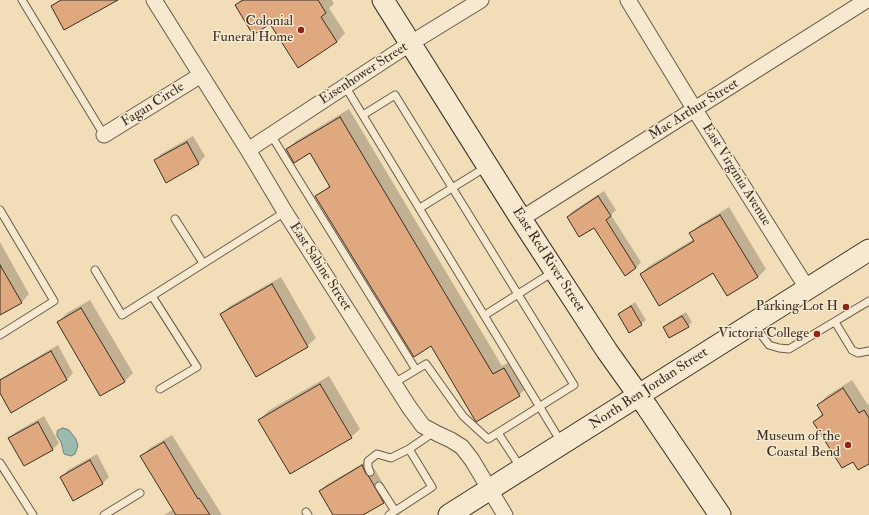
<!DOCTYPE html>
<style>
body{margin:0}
canvas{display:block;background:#f1ddb7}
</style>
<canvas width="869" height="515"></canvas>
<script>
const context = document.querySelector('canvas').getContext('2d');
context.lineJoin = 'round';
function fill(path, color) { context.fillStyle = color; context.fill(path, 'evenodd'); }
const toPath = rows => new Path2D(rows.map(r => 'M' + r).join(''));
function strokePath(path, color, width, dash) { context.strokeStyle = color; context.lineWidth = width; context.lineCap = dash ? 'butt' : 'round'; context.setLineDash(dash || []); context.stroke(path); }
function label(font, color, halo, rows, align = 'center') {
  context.font = font + ' "IM FELL Double Pica",serif'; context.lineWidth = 3; context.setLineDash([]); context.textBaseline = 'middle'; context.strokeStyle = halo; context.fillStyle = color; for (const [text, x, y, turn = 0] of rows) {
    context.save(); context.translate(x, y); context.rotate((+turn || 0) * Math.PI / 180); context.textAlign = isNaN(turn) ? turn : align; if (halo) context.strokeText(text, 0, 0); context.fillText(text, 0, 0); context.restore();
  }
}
const water = toPath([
 [63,428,69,430,72,434,76,439,78,446,75,454,71,456,64,454,61,442,57,436,57,432,58,430,63,428]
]);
fill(water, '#9bbbb0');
strokePath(water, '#758378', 1);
fill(toPath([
 [241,0,332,0,334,4,329,8,345,33,337,42,270,23,236,5],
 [349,109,502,366,513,360,528,386,519,395,477,420,431,345,317,196,330,185,310,152,288,149,296,141],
 [193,136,205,156,199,163,167,181,155,161,161,154],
 [604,191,616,210,611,215,641,262,636,268,625,275,594,226,568,217,573,211],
 [729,207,766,269,758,277,713,272,641,274,649,266,694,239,690,234,698,226],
 [0,242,29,294,21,303,0,314],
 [281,277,316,338,307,346,221,314,230,306],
 [90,300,133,373,124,382,58,322,67,313],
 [635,302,646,320,641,324,619,314],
 [686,312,692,322,688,326,664,327,668,323],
 [58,345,73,373,67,380,11,411,0,391,0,379],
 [329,376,360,429,351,437,260,420,268,411],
 [852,380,868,405,869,404,869,462,853,460,814,422,823,413,818,405,827,396],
 [44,416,59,443,53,449,24,465,9,438,16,432],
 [172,435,222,515,164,515,174,509,142,456,150,448],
 [97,454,109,477,103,483,73,499,61,477,68,470],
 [369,460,372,468,375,470,390,495,383,502,361,515,334,515,320,491,326,485]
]), '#0003');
const building = toPath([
 [61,0,118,0,64,30,51,6,61,0],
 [243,0,318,0,326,13,321,17,337,42,298,68,270,24,253,35,235,5,243,0],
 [340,117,493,374,504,368,520,396,476,422,431,346,414,357,315,196,330,187,310,153,294,163,286,149,340,117],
 [187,142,199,164,166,183,154,160,187,142],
 [598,196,611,216,606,220,636,268,625,276,594,228,579,237,567,217,598,196],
 [720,215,758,277,727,296,713,273,659,306,640,274,694,241,689,233,720,215],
 [0,265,22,303,0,315,0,265],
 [272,284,308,347,256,377,220,314,272,284],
 [631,306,642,325,629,333,618,314,631,306],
 [81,308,125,382,100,396,57,322,81,308],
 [682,316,689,327,669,338,663,327,682,316],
 [51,351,67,380,11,413,0,393,0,380,51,351],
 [320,384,352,438,290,474,258,420,320,384],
 [843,388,859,413,864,410,869,418,869,464,858,470,853,462,842,468,813,422,823,415,817,405,843,388],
 [38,422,53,450,24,466,8,438,38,422],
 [164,442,198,499,199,498,210,515,176,515,140,456,164,442],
 [90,460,103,484,73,501,60,477,90,460],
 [362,465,366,474,369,477,384,503,363,515,333,515,319,491,362,465]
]);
fill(building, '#dfa87e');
strokePath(building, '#3c2e24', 1);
const lane = toPath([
 [22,0,104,135],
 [345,86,561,442],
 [363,115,395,95,574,385,488,439,463,416,426,364,394,383],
 [271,135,416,370],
 [420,208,486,167],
 [0,210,54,301,0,335],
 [175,219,203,263],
 [95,270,122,315,152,296],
 [485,315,553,272],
 [835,322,852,350,858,353,869,351],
 [754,325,769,345,779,348,789,349,869,301],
 [160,389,197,367,152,296,285,212],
 [498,433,521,468],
 [0,463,33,515],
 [370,472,368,467,368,461,377,454,391,458,409,449],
 [379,486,395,511],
 [306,512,308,515],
 [104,515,140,493],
 [389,515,432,487,409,449,434,432]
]);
const street = toPath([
 [154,0,248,150,285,212,409,407,423,426,438,434,451,440,462,447,472,460,505,515],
 [628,0,695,110,807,288],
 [104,135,201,75],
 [248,150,411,43,481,0],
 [521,219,867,0]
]);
const secondary = toPath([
 [383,0,521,219,607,351,647,407,720,515],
 [449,515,869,250]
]);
strokePath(lane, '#695a49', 9);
strokePath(street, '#695a49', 17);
strokePath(secondary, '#3c2e24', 23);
strokePath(lane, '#f6e9d0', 7);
strokePath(street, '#f6e9d0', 15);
strokePath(secondary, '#f6e9d0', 21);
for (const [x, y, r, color] of [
 [301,30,4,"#8f2418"],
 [846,307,4,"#8f2418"],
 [817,334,4,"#8f2418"],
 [848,445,4,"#8f2418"]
]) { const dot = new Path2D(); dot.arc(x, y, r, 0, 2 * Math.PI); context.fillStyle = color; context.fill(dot); strokePath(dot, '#f6e9d0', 1.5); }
label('14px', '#3c2e24', '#f6e9d0', [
 ["Colonial",293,22],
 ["Funeral Home",293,38],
 ["Parking Lot H",838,307],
 ["Victoria College",809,334],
 ["Museum of the",840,437],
 ["Coastal Bend",840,453]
], 'right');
label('14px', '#3c2e24', '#f6e9d0', [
 ["Eisenhower Street",364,74,-33],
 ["Fagan Circle",153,105,-32],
 ["Mac Arthur Street",694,110,-32],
 ["East Virginia Avenue",736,175,58],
 ["East Red River Street",548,260,57],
 ["East Sabine Street",320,267,57],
 ["North Ben Jordan Street",649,389,-33]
]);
</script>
